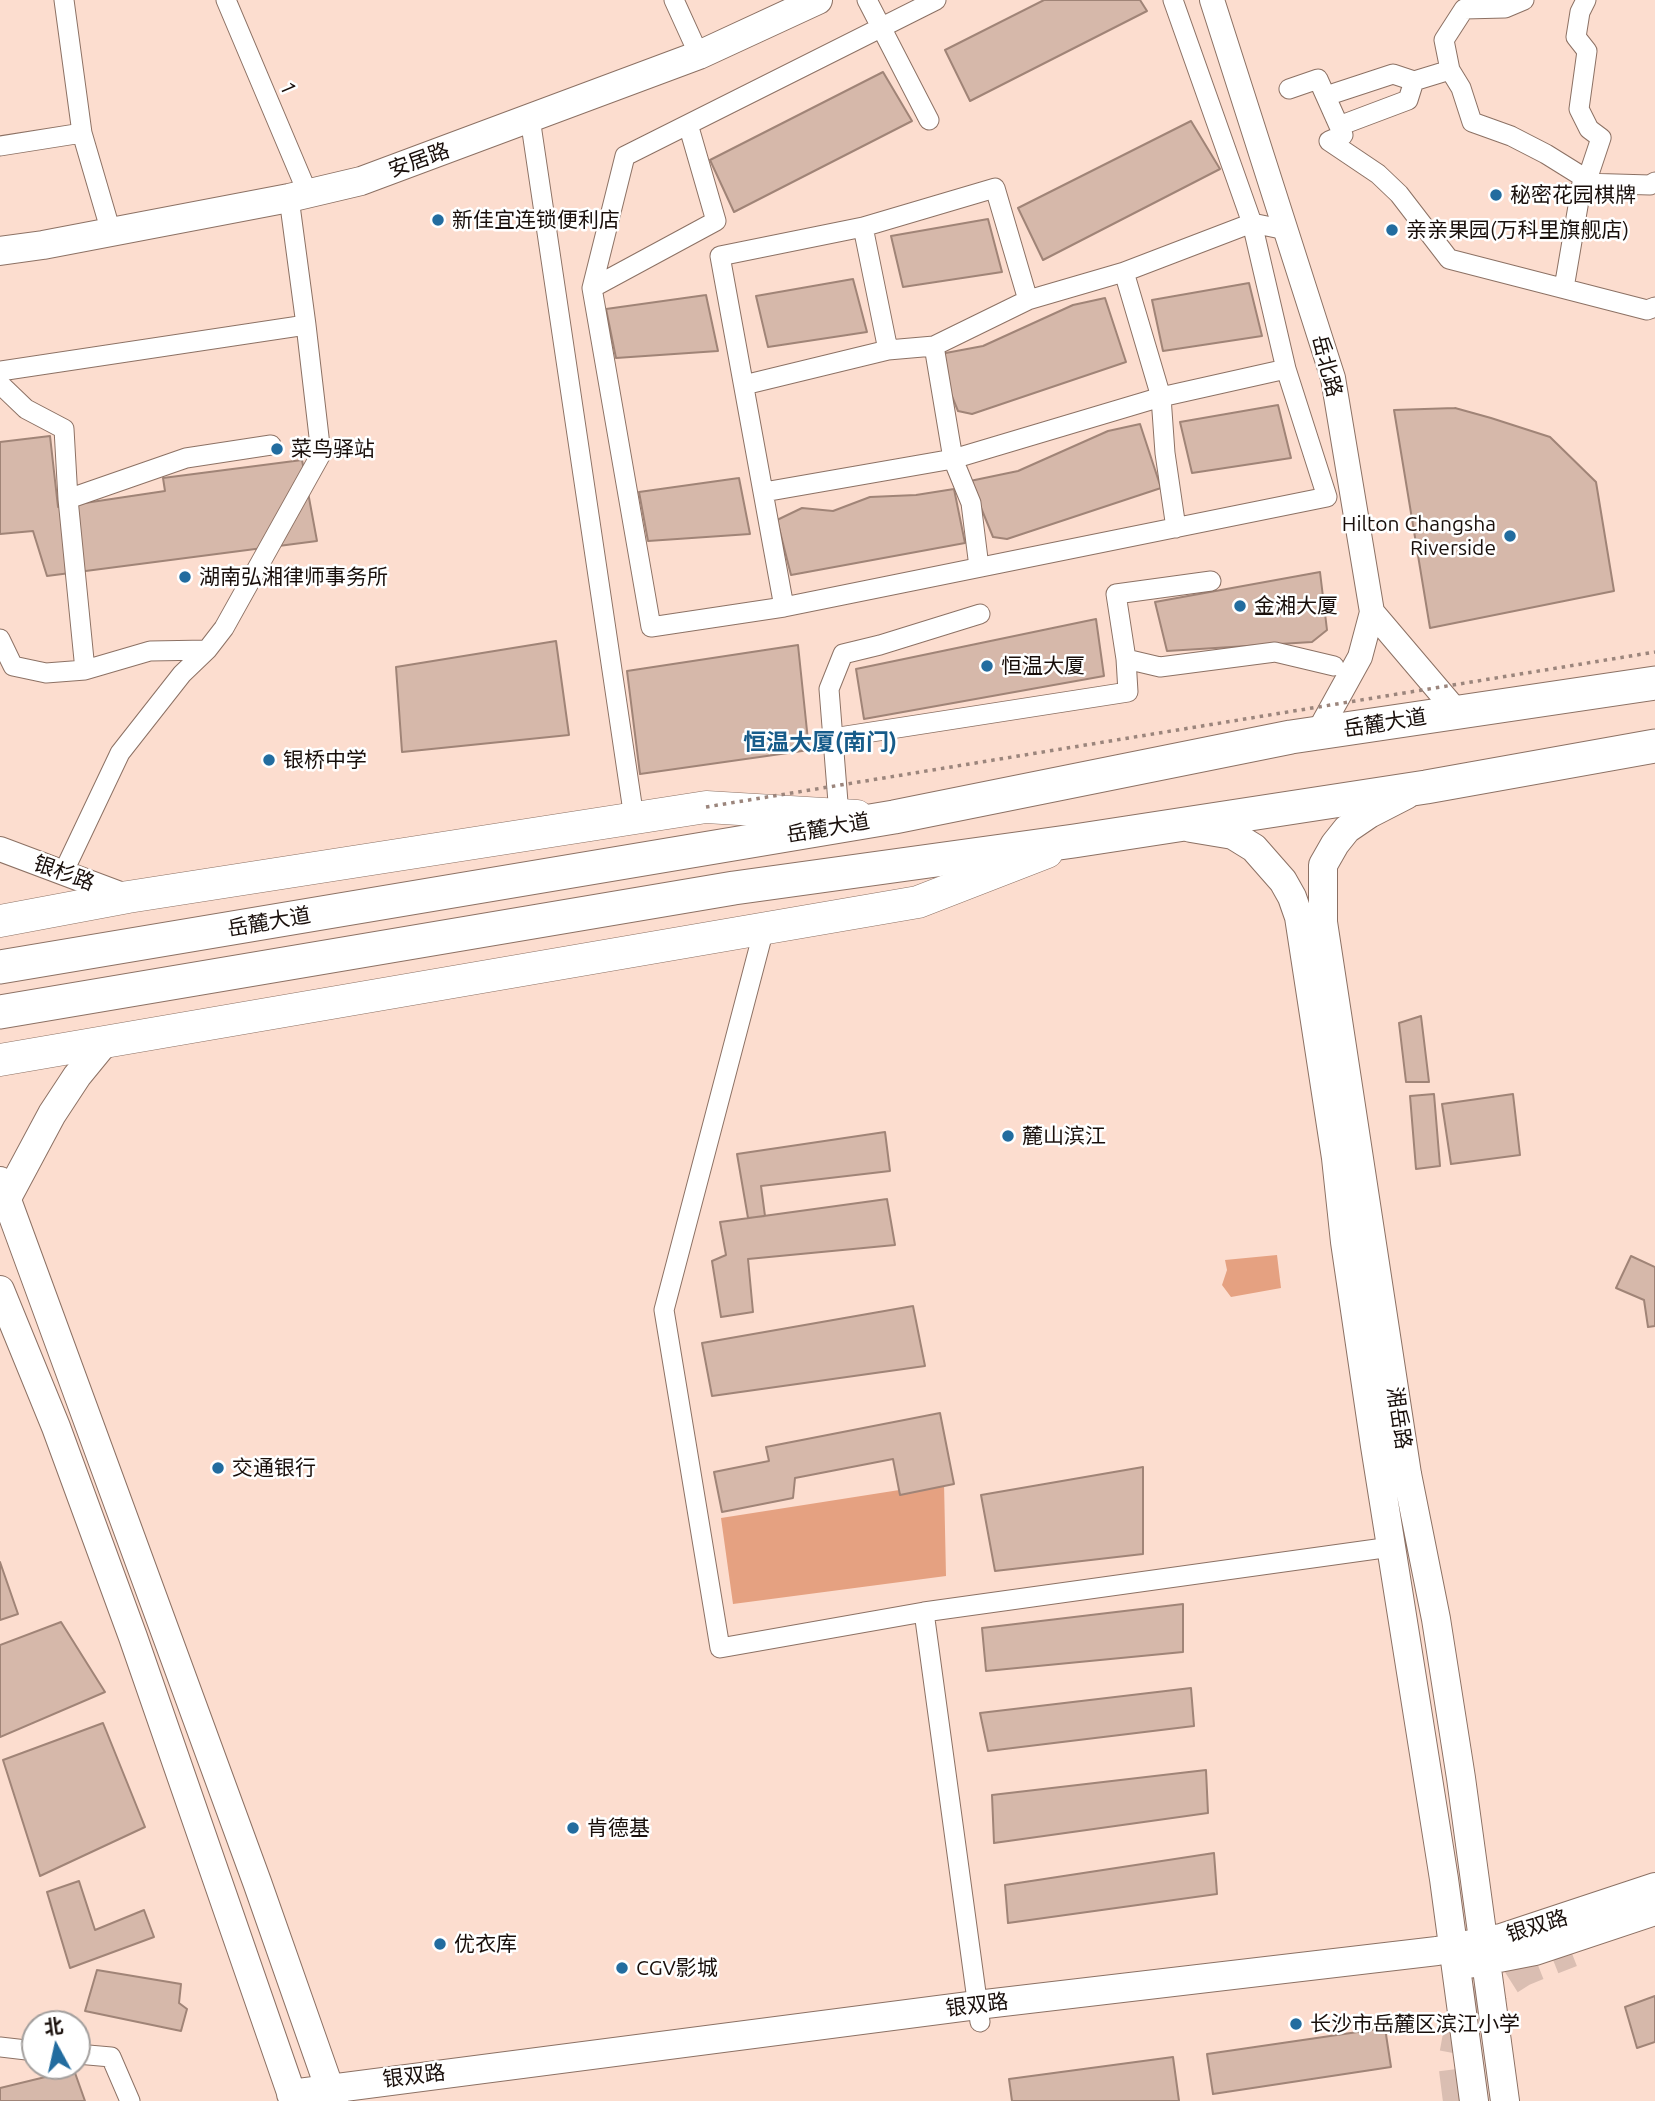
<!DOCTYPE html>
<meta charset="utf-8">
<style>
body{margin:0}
#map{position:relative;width:1655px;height:2101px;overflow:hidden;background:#fcddcf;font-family:Ubuntu,"Noto Sans SC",sans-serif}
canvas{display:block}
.north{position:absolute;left:21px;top:2010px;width:70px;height:70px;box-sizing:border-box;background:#fff;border:2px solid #a39f9d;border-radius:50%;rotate:352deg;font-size:19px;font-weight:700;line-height:28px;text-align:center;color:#190f0b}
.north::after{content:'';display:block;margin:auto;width:24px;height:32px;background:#226c9f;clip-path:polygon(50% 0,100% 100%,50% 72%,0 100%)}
</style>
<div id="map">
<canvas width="1655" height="2101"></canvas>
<div class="north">北</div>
</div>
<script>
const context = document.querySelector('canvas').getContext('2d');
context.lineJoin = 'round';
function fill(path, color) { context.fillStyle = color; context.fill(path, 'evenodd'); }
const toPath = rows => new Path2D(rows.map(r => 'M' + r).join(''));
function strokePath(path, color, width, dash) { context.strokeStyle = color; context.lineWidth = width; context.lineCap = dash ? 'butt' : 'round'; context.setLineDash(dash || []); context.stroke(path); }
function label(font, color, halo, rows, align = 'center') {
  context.font = font + ' Ubuntu,"Noto Sans SC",sans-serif'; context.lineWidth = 5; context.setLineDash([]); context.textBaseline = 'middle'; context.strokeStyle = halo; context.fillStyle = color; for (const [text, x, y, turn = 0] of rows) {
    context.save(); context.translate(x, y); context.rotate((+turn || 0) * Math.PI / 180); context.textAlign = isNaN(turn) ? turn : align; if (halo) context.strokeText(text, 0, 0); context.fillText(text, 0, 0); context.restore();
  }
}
fill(toPath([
 [1277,1255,1281,1288,1231,1297,1222,1285,1227,1270,1225,1260],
 [944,1483,946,1576,733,1604,721,1518]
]), '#e5a181');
const building = toPath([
 [1044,0,1140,0,1147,11,970,101,945,50,1044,0],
 [883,72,912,121,734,212,710,160,883,72],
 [1191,121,1220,169,1043,260,1018,208,1191,121],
 [988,219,1002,272,903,287,891,236,988,219],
 [853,279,867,332,768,347,756,296,853,279],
 [1249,283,1262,336,1163,351,1152,300,1249,283],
 [706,295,718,351,616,358,606,309,706,295],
 [1105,298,1126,362,972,414,958,411,935,355,983,346,1073,305,1105,298],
 [1278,405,1291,458,1192,473,1180,422,1278,405],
 [1455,408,1491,418,1550,437,1596,482,1614,591,1430,628,1394,410,1455,408],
 [1140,424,1161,488,1007,539,993,537,970,481,1018,471,1108,431,1140,424],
 [50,436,58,507,165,491,163,478,302,460,317,541,47,576,33,531,0,534,0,442,50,436],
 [739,478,750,534,648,541,639,492,739,478],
 [954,489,965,543,791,575,777,520,802,508,833,511,870,497,916,495,954,489],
 [1320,572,1327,630,1312,642,1167,651,1155,602,1320,572],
 [1096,619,1104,676,864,719,856,669,1096,619],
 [556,641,569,735,402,752,396,667,556,641],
 [798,645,809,750,640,774,627,671,798,645],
 [1421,1016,1429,1082,1406,1082,1399,1023,1421,1016],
 [1434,1094,1440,1166,1416,1169,1410,1096,1434,1094],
 [1513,1094,1520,1155,1451,1164,1442,1104,1513,1094],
 [885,1132,890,1171,761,1186,765,1216,748,1218,737,1154,885,1132],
 [887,1199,895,1245,748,1259,753,1312,721,1317,712,1261,726,1255,720,1222,887,1199],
 [1631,1256,1655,1267,1655,1326,1648,1327,1644,1300,1616,1288,1631,1256],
 [913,1306,925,1366,712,1396,702,1343,913,1306],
 [940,1413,954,1484,900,1495,893,1459,795,1478,793,1498,722,1512,714,1472,769,1461,766,1447,940,1413],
 [1143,1467,1143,1554,995,1571,981,1495,1143,1467],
 [0,1562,18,1614,0,1620,0,1562],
 [1183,1604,1183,1652,986,1671,982,1628,1183,1604],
 [61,1622,105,1692,0,1737,0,1645,61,1622],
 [1191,1688,1194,1726,988,1751,980,1713,1191,1688],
 [103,1723,145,1827,40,1876,3,1760,103,1723],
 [1206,1770,1208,1813,994,1843,992,1795,1206,1770],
 [1214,1853,1217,1894,1008,1923,1005,1885,1214,1853],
 [79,1881,95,1930,144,1910,154,1937,70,1968,47,1892,79,1881],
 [97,1970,181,1984,179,2003,187,2009,181,2031,85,2011,97,1970],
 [1655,1996,1655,2042,1637,2048,1625,2007,1655,1996],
 [1385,2028,1391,2067,1213,2094,1207,2054,1385,2028],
 [1173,2057,1179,2101,1012,2101,1009,2079,1173,2057],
 [74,2070,85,2101,0,2101,0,2088,74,2070]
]);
fill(building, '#d6b8aa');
strokePath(building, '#a08477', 2);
strokePath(toPath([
 [1459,2101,1454,2062,1459,2035,1469,2013,1496,1987,1523,1970,1571,1951]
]), '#dabeb2', 32, [32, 16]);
const minor = toPath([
 [64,0,82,133,111,232],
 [226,0,308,194],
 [674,0,699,55],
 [867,0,929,120],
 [936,0,625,156,592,288,651,627,784,607,1327,497,1286,369,1252,223,1173,0],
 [1524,0,1505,8,1464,9,1444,40,1450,70,1461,88,1472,122,1511,136,1546,154,1583,177,1564,288],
 [1289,89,1318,79,1343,135,1329,141],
 [1326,96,1393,74,1414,81,1450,70],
 [530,118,634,818],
 [1339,126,1408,100,1414,81],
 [1329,141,1378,174,1399,194,1449,259,1647,310,1655,307],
 [0,146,82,133],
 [1582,183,1590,171,1601,138,1589,129,1579,109,1587,51,1576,37,1580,12,1586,0],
 [1582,183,1650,185,1655,182],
 [863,227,995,188,1028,300],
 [592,288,716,221,690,131],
 [0,371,306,325,289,198],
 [0,384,26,409,64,429,68,499,85,670],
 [744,385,888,350,934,346,1028,300,1124,272,1252,223,1286,230],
 [764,492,953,459,934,346],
 [68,499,186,458,271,445],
 [1176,528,1165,453,1161,397,1286,369],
 [979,567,971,503,953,459,1161,397,1124,272],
 [784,607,720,256,863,227,888,350],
 [0,639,13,666,46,673,85,670,150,651,207,650],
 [1126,659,1160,667,1275,652,1334,666],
 [833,738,1128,692,1126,659,1116,594,1211,581],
 [839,815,829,689,843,654,880,645,980,614],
 [63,873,120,753,182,674,207,650,224,628,321,454,306,325],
 [764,929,664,1310,720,1648,924,1612,980,2022],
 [924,1612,1391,1547],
 [0,2047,35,2051],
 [77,2054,111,2057,130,2101]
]);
const tertiary = toPath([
 [1212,0,1333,378,1372,612,1360,657,1318,733],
 [1372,612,1457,712],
 [0,849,128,897]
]);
const secondary = toPath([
 [0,251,43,245,289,198,361,181,699,55,818,0],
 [1406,795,1369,814,1347,829,1335,844,1323,865,1323,922,1407,1474,1436,1619,1461,1778,1505,2101],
 [1191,828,1233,835,1254,848,1283,881,1292,897,1299,917,1336,1158,1345,1242,1375,1446,1444,1879,1474,2101],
 [0,1181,257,1882,334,2101],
 [6,1200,52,1114,77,1076,104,1043],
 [0,1290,56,1427,133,1637,294,2101],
 [1468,1964,1535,1951,1655,1911],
 [291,2094,977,2005,1437,1951,1501,1938,1655,1887]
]);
const primary = toPath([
 [0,921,128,897,706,807,857,816],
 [0,1060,918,902,1047,852]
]);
const trunk = toPath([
 [0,967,894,817,1291,737,1655,683],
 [0,1012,734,888,1074,841,1426,787,1655,746]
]);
strokePath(minor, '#8c7164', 21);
strokePath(tertiary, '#8c7164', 26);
strokePath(secondary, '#8c7164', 30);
strokePath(primary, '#8c7164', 33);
strokePath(trunk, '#8c7164', 35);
strokePath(minor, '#fff', 19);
strokePath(tertiary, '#fff', 24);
strokePath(secondary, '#fff', 28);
strokePath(primary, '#fff', 32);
strokePath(trunk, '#fff', 33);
strokePath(toPath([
 [706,807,1655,652]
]), '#9b857c', 3.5, [3.5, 5]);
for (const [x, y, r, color] of [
 [1496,195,7,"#226c9f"],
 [438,220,7,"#226c9f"],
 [1392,230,7,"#226c9f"],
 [277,449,7,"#226c9f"],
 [1510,536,7,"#226c9f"],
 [185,577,7,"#226c9f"],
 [1240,606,7,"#226c9f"],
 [987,666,7,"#226c9f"],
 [269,760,7,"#226c9f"],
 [1008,1136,7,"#226c9f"],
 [218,1468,7,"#226c9f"],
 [573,1828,7,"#226c9f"],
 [440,1944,7,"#226c9f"],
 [622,1968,7,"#226c9f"],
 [1296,2024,7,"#226c9f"]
]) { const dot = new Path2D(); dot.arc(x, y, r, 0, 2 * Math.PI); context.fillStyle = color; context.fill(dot); strokePath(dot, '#fff', 2.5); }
label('21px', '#190f0b', '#fff', [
 ["1",288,88,67],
 ["安居路",419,160,-20],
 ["岳北路",1327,366,75],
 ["岳麓大道",1385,723,-9],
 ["岳麓大道",828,828,-10],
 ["银杉路",64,873,20],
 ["岳麓大道",269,922,-10],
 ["湘岳路",1399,1418,81],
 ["银双路",1537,1926,-17],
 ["银双路",977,2005,-7],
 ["银双路",414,2076,-7]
]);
label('21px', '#190f0b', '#fff', [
 ["秘密花园棋牌",1510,195],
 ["新佳宜连锁便利店",452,220],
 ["亲亲果园(万科里旗舰店)",1406,230],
 ["菜鸟驿站",291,449],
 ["Hilton Changsha",1496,524,"right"],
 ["Riverside",1496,548,"right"],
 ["湖南弘湘律师事务所",199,577],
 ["金湘大厦",1254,606],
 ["恒温大厦",1001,666],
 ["银桥中学",283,760],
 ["麓山滨江",1022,1136],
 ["交通银行",232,1468],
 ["肯德基",587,1828],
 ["优衣库",454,1944],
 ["CGV影城",636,1968],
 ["长沙市岳麓区滨江小学",1310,2024]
], 'left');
label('bold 23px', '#175c8a', '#fff', [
 ["恒温大厦(南门)",820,742]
]);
</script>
